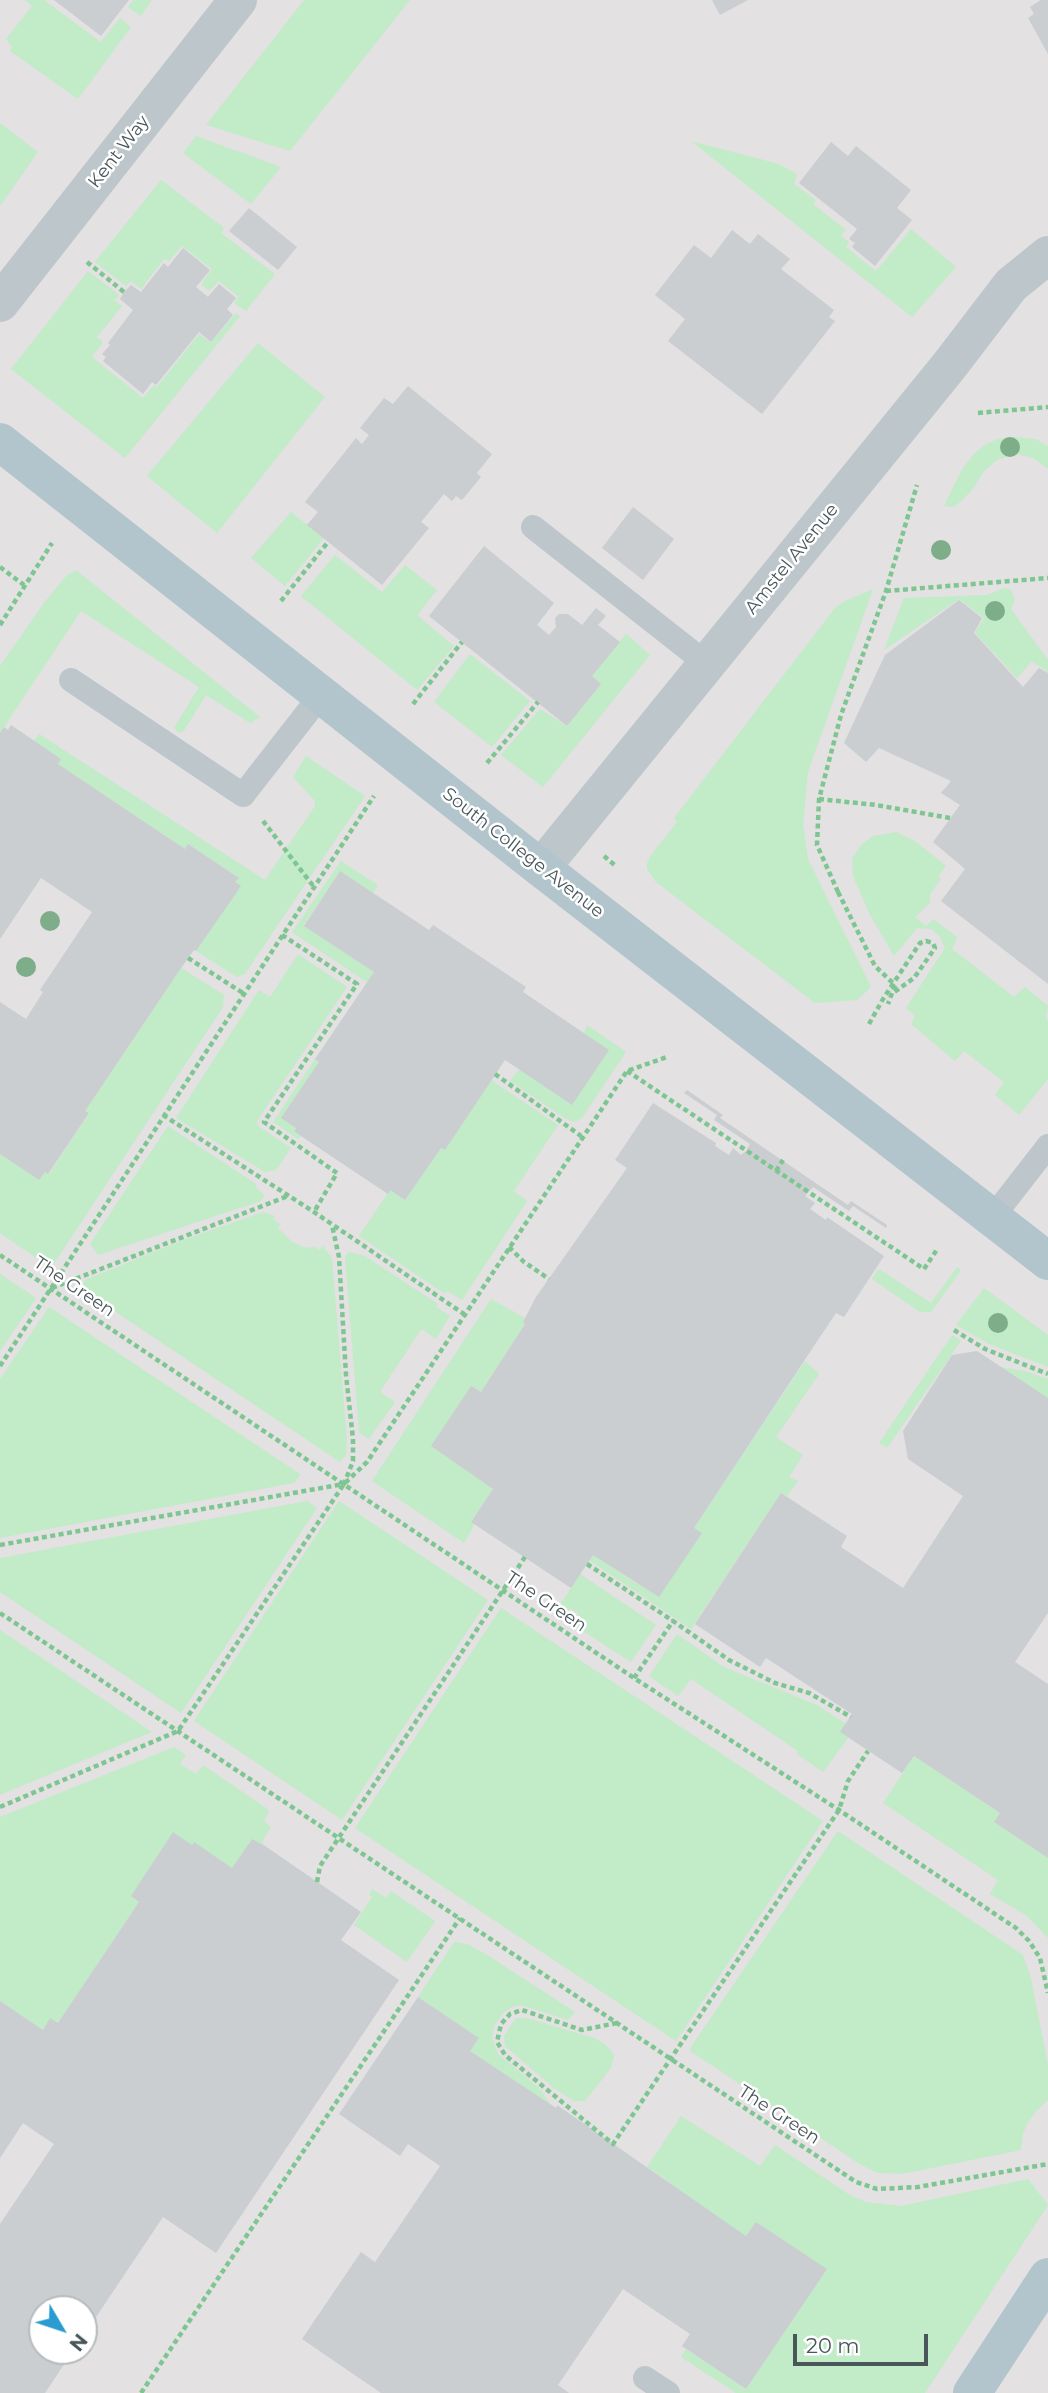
<!DOCTYPE html>
<style>
body{margin:0}
#map{position:relative;width:1048px;height:2393px;overflow:hidden;background:#f2f0f0;font-family:Montserrat,sans-serif}
canvas{display:block}
.north{position:absolute;left:28px;top:2295px;width:70px;height:70px;box-sizing:border-box;background:#fff;border:2px solid #b6bcbd;border-radius:50%;rotate:129deg;font-size:19px;font-weight:700;line-height:28px;text-align:center;color:#49575b}
.north::after{content:'';display:block;margin:auto;width:24px;height:32px;background:#2a9cd1;clip-path:polygon(50% 0,100% 100%,50% 72%,0 100%)}
.scale{position:absolute;left:793px;top:2334px;width:135px;height:32px;box-sizing:border-box;border:4px solid #49575b;border-top:0;padding-left:9px;font-size:21px;line-height:24px;white-space:nowrap;color:#49575b;-webkit-text-stroke:5px #fff;paint-order:stroke}
</style>
<div id="map">
<canvas width="1048" height="2393"></canvas>
<div class="north">N</div>
<div class="scale">20 m</div>
</div>
<script>
const context = document.querySelector('canvas').getContext('2d');
context.lineJoin = 'round';
function fill(path, color) { context.fillStyle = color; context.fill(path, 'evenodd'); }
const toPath = rows => new Path2D(rows.map(r => 'M' + r).join(''));
function strokePath(path, color, width, dash) { context.strokeStyle = color; context.lineWidth = width; context.lineCap = dash ? 'butt' : 'round'; context.setLineDash(dash || []); context.stroke(path); }
function label(font, color, halo, rows, align = 'center') {
  context.font = font + ' Montserrat,sans-serif'; context.lineWidth = 5; context.setLineDash([]); context.textBaseline = 'middle'; context.strokeStyle = halo; context.fillStyle = color; for (const [text, x, y, turn = 0] of rows) {
    context.save(); context.translate(x, y); context.rotate((+turn || 0) * Math.PI / 180); context.textAlign = isNaN(turn) ? turn : align; if (halo) context.strokeText(text, 0, 0); context.fillText(text, 0, 0); context.restore();
  }
}
fill(toPath([
 [0,0,1048,0,1048,2393,0,2393],
 [42,2309,84,2309,84,2351,42,2351]
]), '#e3e1e2');
fill(toPath([
 [25,0,44,0,101,42,120,18,131,27,78,99,10,51,12,47,6,39,32,6],
 [133,0,152,0,141,16,128,7],
 [304,0,410,0,290,151,206,125],
 [0,123,38,152,0,206],
 [196,136,281,167,251,204,183,153],
 [691,141,779,164,797,174,794,184,816,200,813,204,846,230,841,236,849,242,846,247,876,271,911,229,956,267,912,317],
 [161,180,224,228,221,233,275,274,246,311,234,303,239,297,219,281,209,291,201,284,212,269,182,246,169,261,164,259,141,289,131,281,126,286,95,262],
 [88,271,119,295,114,300,122,306,97,337,103,342,92,357,143,398,154,385,157,387,199,334,211,343,236,313,240,316,125,458,11,369],
 [258,343,325,397,217,533,147,476],
 [1015,437,1036,439,1048,446,1048,469,1033,458,1017,454,997,460,985,470,972,490,960,502,954,507,944,506,961,471,972,456,983,446,997,439],
 [291,512,324,538,285,586,251,558],
 [335,555,382,592,405,565,437,590,417,615,454,646,417,690,301,596],
 [76,570,260,717,250,723,206,695,183,732,178,732,174,728,199,687,81,611,0,733,0,666,44,603,66,576],
 [1005,588,1011,590,1015,599,1011,609,1048,660,1048,672,1032,661,1017,678,975,633,984,618,959,599,884,650,904,598,986,595],
 [873,589,808,772,803,824,808,859,871,987,857,1000,815,1003,656,882,647,869,647,863,651,855,677,822,674,818,835,608,843,602],
 [626,634,650,655,543,787,501,755,540,709,567,726,601,684,592,676],
 [470,654,530,701,492,747,434,702],
 [39,734,265,880,315,806,315,801,293,777,306,756,365,796,254,960,245,974,237,977,196,951,240,886,235,882,238,877,188,844,185,849,58,764,61,759,34,741],
 [896,832,915,841,946,866,939,875,940,880,930,894,930,903,915,917,926,926,933,919,957,937,952,949,1014,997,1025,987,1048,1006,1046,1018,1048,1020,1048,1079,1019,1115,995,1095,1004,1082,964,1051,955,1061,911,1024,915,1016,906,1008,945,948,940,937,932,929,917,928,894,956,869,913,853,876,852,859,861,845,873,836],
 [341,861,378,885,373,893,340,871,304,925,374,972,367,982,292,932],
 [298,954,347,987,257,1121,258,1126,291,1148,276,1170,265,1172,176,1118,259,990,270,997],
 [181,968,224,995,223,1007,51,1268,0,1233,0,1154,39,1180,45,1172,49,1174,89,1114,85,1111],
 [587,1025,626,1052,581,1119,574,1122,566,1119,510,1081,517,1072,584,1033],
 [315,1059,319,1062,294,1131,301,1136,298,1139,273,1122],
 [491,1080,558,1125,514,1191,527,1201,462,1300,447,1291,445,1294,359,1236,390,1190,405,1200,441,1148,445,1150],
 [168,1126,256,1184,257,1189,263,1194,264,1197,261,1201,98,1255,90,1244],
 [263,1212,275,1216,273,1219,280,1224,278,1228,292,1242,303,1247,311,1248,313,1246,319,1250,323,1246,332,1258,347,1439,346,1455,340,1462,80,1288,85,1280,183,1240],
 [349,1252,365,1256,438,1304,436,1307,450,1316,436,1339,422,1329,420,1331,381,1390,381,1393,395,1402,369,1439,359,1432,345,1257],
 [957,1267,961,1270,931,1312,920,1312,872,1279,879,1269,931,1303],
 [0,1274,36,1298,0,1351],
 [984,1288,1048,1335,1048,1367,989,1344,956,1325],
 [491,1299,525,1318,523,1322,525,1324,481,1392,471,1386,432,1446,493,1489,471,1521,475,1524,464,1543,372,1481],
 [49,1307,300,1474,301,1474,294,1483,0,1538,0,1379],
 [952,1335,961,1341,887,1448,879,1443],
 [805,1361,819,1374,776,1437,803,1455,789,1477,798,1481,787,1496,781,1493,691,1629,589,1560,593,1555,637,1584,702,1533,694,1528],
 [1000,1367,1025,1371,1048,1379,1048,1398],
 [307,1501,317,1508,181,1713,0,1592,0,1558],
 [339,1501,488,1600,342,1820,194,1721],
 [580,1574,656,1625,631,1662,572,1624,579,1614,570,1608,564,1616,556,1611],
 [501,1608,823,1821,676,2041,355,1828],
 [0,1630,152,1732,0,1795],
 [677,1634,724,1667,817,1705,846,1724,841,1732,848,1738,823,1772,797,1754,798,1751,691,1679,678,1696,649,1676],
 [174,1747,186,1755,180,1764,196,1774,203,1765,266,1808,269,1812,264,1821,271,1827,262,1842,265,1846,252,1839,232,1868,194,1843,192,1845,173,1833,131,1896,139,1902,58,2023,50,2019,43,2030,0,2001,0,1817],
 [914,1756,1000,1813,994,1822,1048,1858,1048,1938,1027,1916,990,1894,998,1880,883,1803],
 [838,1831,1023,1955,1031,1978,1048,2065,1048,2100,1036,2111,1027,2124,1023,2134,1021,2150,902,2174,877,2173,858,2163,689,2050],
 [372,1889,386,1898,391,1891,435,1921,407,1962,354,1925,372,1897,369,1894],
 [454,1942,467,1944,484,1953,575,2012,568,2020,521,2005,512,2007,503,2013,494,2027,492,2038,498,2054,539,2088,550,2104,470,2051,478,2037,418,1997],
 [516,2018,527,2018,594,2038,605,2044,612,2052,614,2056,611,2068,585,2101,574,2101,554,2088,505,2046,504,2036],
 [681,2116,760,2166,775,2145,850,2195,866,2202,901,2206,1028,2179,1048,2205,925,2393,736,2393,681,2357,686,2349,746,2389,826,2269,756,2222,746,2236,671,2185,671,2183,647,2167]
]), '#c2ebc8');
fill(toPath([
 [54,0,129,0,101,36],
 [712,0,748,0,720,15],
 [1041,0,1048,0,1048,54,1028,18,1034,14,1030,7],
 [831,142,848,156,856,146,911,190,897,208,912,220,875,266,852,247,855,243,849,239,857,229,799,183],
 [249,208,297,247,278,270,229,231],
 [732,230,750,244,758,234,790,259,781,269,834,310,829,317,835,321,762,414,668,341,685,319,655,295,694,245,711,258],
 [183,248,210,270,196,287,208,297,219,284,236,298,227,309,233,315,211,342,199,332,156,385,152,382,143,394,103,361,106,357,102,354,110,345,108,343,133,310,120,299,124,292,131,285,141,292,164,263,168,267],
 [408,386,492,454,477,473,481,477,462,500,456,496,452,501,444,494,421,522,429,528,382,585,307,525,318,512,305,502,356,438,362,444,369,435,360,428,384,398,393,404],
 [633,507,674,539,643,580,602,548],
 [484,546,554,603,537,625,549,635,556,627,555,618,559,614,568,614,582,625,596,608,606,616,598,625,620,642,592,676,601,684,567,726,429,616],
 [959,600,982,618,974,633,1023,687,1039,668,1048,673,1048,984,941,901,965,869,933,842,960,805,941,793,951,781,879,748,866,762,844,743,885,655],
 [11,725,61,759,58,764,185,849,188,844,239,878,235,882,241,886,196,951,194,950,181,968,85,1111,89,1113,48,1174,45,1172,39,1180,0,1154,0,1002,26,1019,43,992,40,990,92,912,41,878,0,939,0,733,4,727,8,730],
 [340,871,429,930,433,925,526,987,523,992,609,1050,572,1105,505,1060,445,1150,441,1148,405,1200,390,1190,388,1194,301,1136,294,1131,296,1128,281,1118,319,1062,315,1059,374,972,304,926],
 [687,1090,723,1115,720,1118,848,1205,851,1201,887,1225,886,1228,853,1206,849,1211,813,1187,805,1196,815,1203,810,1209,826,1220,827,1217,884,1256,844,1317,836,1313,806,1358,694,1528,702,1533,659,1597,593,1555,571,1588,471,1522,493,1489,431,1446,471,1386,481,1392,525,1324,523,1322,536,1297,627,1168,615,1160,653,1103,716,1143,715,1146,729,1155,733,1148,741,1155,746,1151,750,1144,714,1120,717,1115,684,1093],
 [977,1351,1048,1398,1048,1613,1015,1662,1048,1684,1048,1858,994,1822,1000,1813,914,1756,902,1773,840,1732,852,1714,766,1658,760,1667,695,1624,781,1493,847,1536,841,1547,903,1588,963,1496,908,1459,903,1431,952,1355],
 [173,1832,192,1845,194,1842,232,1868,252,1839,265,1846,361,1912,341,1940,399,1980,216,2253,163,2217,84,2335,84,2309,42,2309,42,2351,73,2351,45,2393,0,2393,0,2224,54,2144,23,2123,0,2158,0,2001,43,2030,50,2018,58,2023,139,1902,131,1896],
 [418,1997,479,2038,470,2051,556,2108,557,2105,746,2236,756,2222,827,2269,746,2389,682,2346,690,2334,623,2289,558,2385,569,2393,381,2393,302,2339,361,2252,375,2262,440,2166,408,2144,400,2156,339,2114]
]), '#caced1');
strokePath(toPath([
 [87,262,124,292],
 [978,413,1048,407],
 [0,567,24,585],
 [886,591,1048,578],
 [281,601,328,542],
 [0,625,52,543],
 [413,704,462,642],
 [487,763,538,702],
 [819,799,876,805,950,818],
 [263,821,314,887],
 [604,856,617,867],
 [838,892,817,845,819,799,841,715,886,591,917,485],
 [282,935,357,984,264,1122,337,1173,314,1212],
 [188,958,243,993],
 [869,1024,883,999,920,943,926,941,933,943,935,948,914,978,893,993],
 [627,1071,924,1269,938,1248],
 [495,1074,581,1136],
 [163,1115,314,1212,464,1314],
 [776,1171,783,1160],
 [509,1247,524,1262,549,1279],
 [0,1255,634,1678,839,1810,1016,1928,1029,1941,1040,1958,1048,1993],
 [52,1288,288,1196],
 [954,1330,985,1349,1048,1374],
 [0,1366,374,796],
 [0,1545,344,1484,353,1461,353,1439,346,1375,339,1257,332,1225],
 [587,1564,673,1621],
 [0,1613,856,2182,877,2189,918,2187,1048,2164],
 [634,1678,673,1621,729,1660,775,1683,809,1693,851,1717],
 [0,1807,178,1731,344,1484,367,1462,627,1071,667,1057],
 [317,1882,320,1866,525,1557],
 [617,2023,582,2030,522,2010,510,2014,501,2024,497,2042,505,2055,613,2144,839,1810,848,1781,868,1751],
 [141,2393,460,1918]
]), '#7ec691', 4.5, [5, 3.5]);
strokePath(toPath([
 [533,527,707,664],
 [71,680,243,795,321,695],
 [992,1218,1048,1146],
 [645,2378,668,2393]
]), '#bdc7cb', 24);
strokePath(toPath([
 [0,303,238,0],
 [541,868,949,366,1011,285,1048,255]
]), '#bdc7cb', 38);
strokePath(toPath([
 [0,442,541,868,1048,1261],
 [972,2393,1048,2277]
]), '#b2c5cc', 38);
strokePath(toPath([
 [838,892,875,966,895,985,888,1004]
]), '#7ec691', 4.5, [5, 3.5]);
context.fillStyle = '#7ead8a';
for (const [x, y] of [
 [1010,447],
 [941,550],
 [995,611],
 [50,921],
 [26,967],
 [998,1323]
]) { context.beginPath(); context.arc(x, y, 10, 0, 2 * Math.PI); context.fill(); }
label('18px', '#49575b', '#fff', [
 ["Kent Way",119,152,-52],
 ["Amstel Avenue",792,559,-51],
 ["South College Avenue",523,853,38],
 ["The Green",74,1287,34],
 ["The Green",546,1602,34],
 ["The Green",779,2115,33]
]);
</script>
